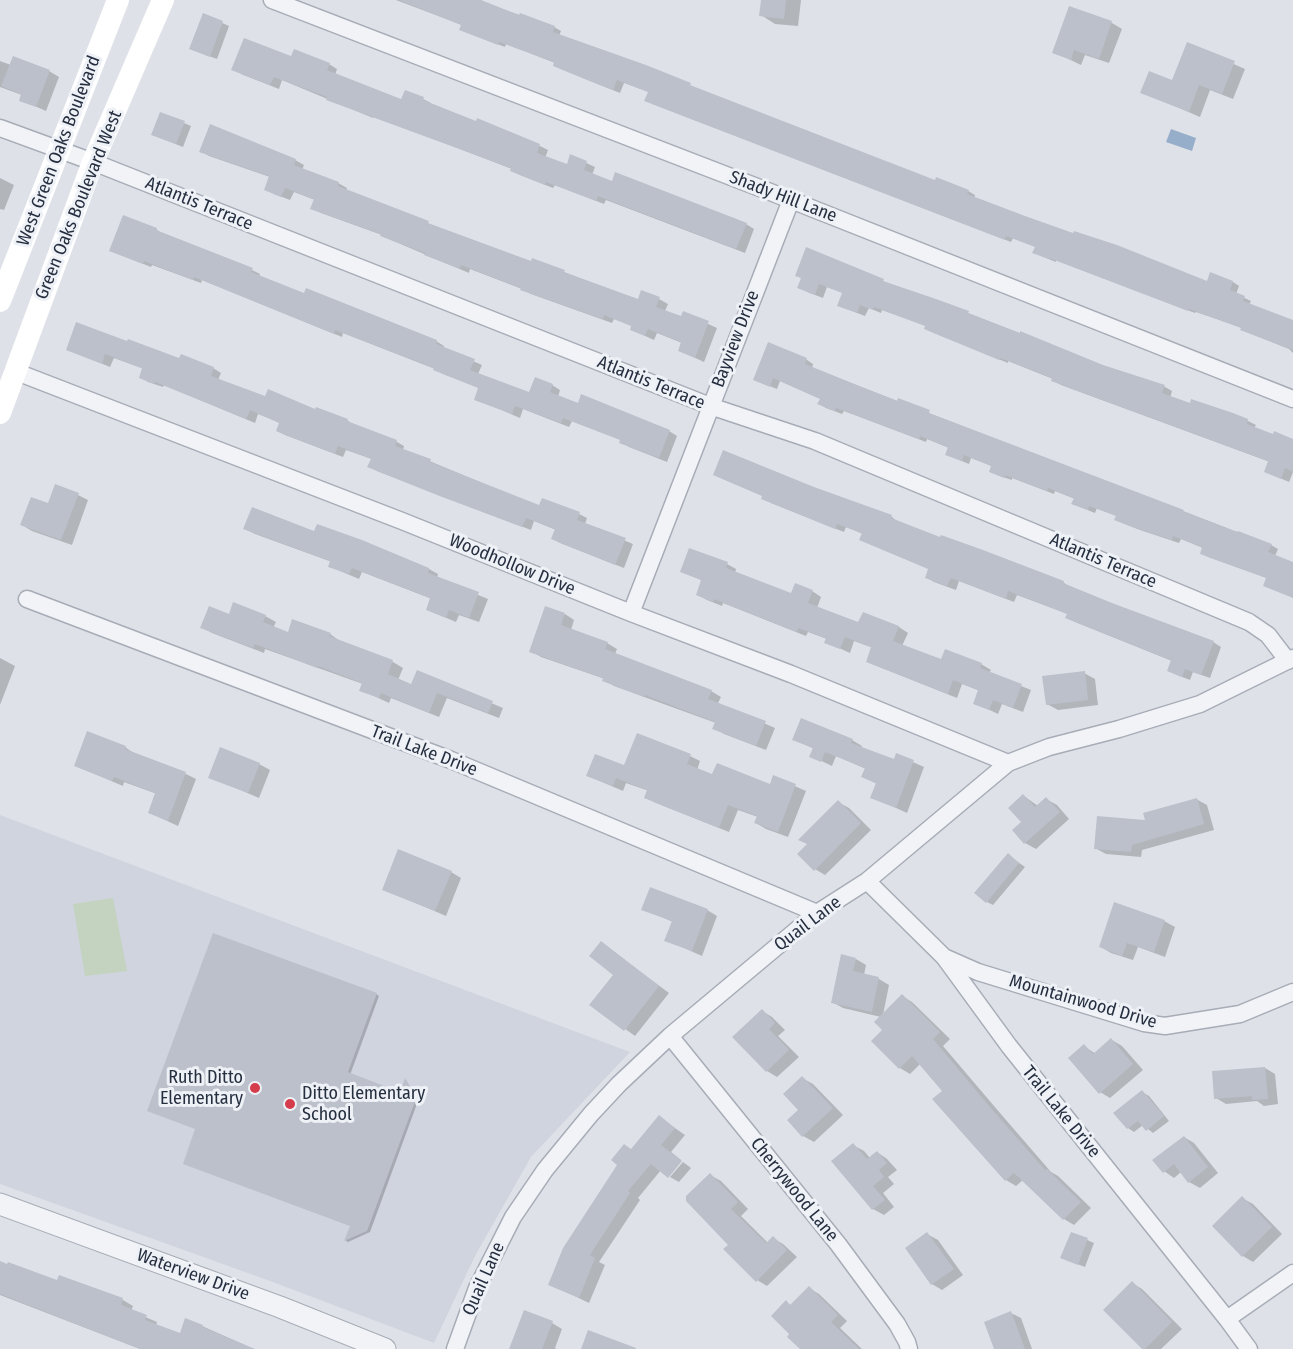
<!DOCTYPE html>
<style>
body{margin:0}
canvas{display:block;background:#dee2e8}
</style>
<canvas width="1293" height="1349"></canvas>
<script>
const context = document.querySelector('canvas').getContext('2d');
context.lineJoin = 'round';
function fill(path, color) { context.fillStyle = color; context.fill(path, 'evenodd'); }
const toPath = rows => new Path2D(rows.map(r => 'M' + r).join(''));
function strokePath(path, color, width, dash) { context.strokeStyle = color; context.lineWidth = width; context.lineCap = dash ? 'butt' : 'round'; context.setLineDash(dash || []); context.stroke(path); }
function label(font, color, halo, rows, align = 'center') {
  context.font = font + ' "Fira Sans Condensed",sans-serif'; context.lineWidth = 6; context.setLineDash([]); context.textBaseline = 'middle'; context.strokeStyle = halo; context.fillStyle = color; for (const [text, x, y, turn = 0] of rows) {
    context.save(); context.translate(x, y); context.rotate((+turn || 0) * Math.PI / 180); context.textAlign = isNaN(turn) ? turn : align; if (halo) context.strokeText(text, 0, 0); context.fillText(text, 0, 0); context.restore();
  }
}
fill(toPath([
 [0,815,630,1052,531,1157,475,1256,434,1343,270,1281,0,1184]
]), '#d0d4de');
fill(toPath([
 [113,898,127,971,85,976,73,904]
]), '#c3d3bf');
fill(toPath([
 [1171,129,1196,138,1192,151,1166,142]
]), '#97aecb');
fill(toPath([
 [396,0,476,0,554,27,561,31,559,36,645,66,697,89,936,182,968,191,975,195,974,198,1208,283,1233,282,1239,286,1236,294,1251,301,1249,305,1293,322,1293,353,1289,349,1249,333,1243,328,1196,312,1195,313,1056,260,1056,262,1041,256,1034,252,1036,247,1013,238,1011,242,653,104,649,92,624,83,620,93,561,69,555,63,506,44,505,47,468,33,462,25],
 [763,0,801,0,798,26,775,24,761,15],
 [1070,8,1112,23,1122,29,1109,63,1085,55,1081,65,1054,52],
 [204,15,229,26,217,59,198,52],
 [1188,44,1245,69,1233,99,1210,90,1200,117,1142,92,1173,82],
 [292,58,329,64,337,69,335,75,402,101,423,99,431,103,431,105,477,123,477,120,540,146,548,150,545,158,567,166,571,156,595,167,592,175,746,224,754,229,745,253,606,200,604,204,555,185,553,188,520,175,512,171,512,169,374,116,373,118,282,80,279,89,241,74],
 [0,61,11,65,49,71,59,77,46,111,21,100,22,95,0,87],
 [184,123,191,126,183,147,160,138],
 [201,151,295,160,304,165,302,170,338,183,347,188,346,191,438,228,532,262,533,260,638,301,659,299,668,304,665,311,682,318,684,313,717,328,704,362,680,351,682,343,657,333,654,340,632,330,633,326,614,319,612,323,531,294,522,289,470,269,469,273,391,240,382,235,321,213,312,208,315,200,294,192,290,200,274,194,270,177,209,156],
 [0,178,14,185,4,210,0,209],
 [156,229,164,235,252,270,260,274,259,277,436,341,444,346,443,348,482,365,478,374,530,394,552,385,560,390,558,397,669,431,677,436,667,462,629,447,621,442,622,440,572,421,569,427,523,409,520,418,476,399,480,388,443,374,435,369,343,333,342,337,202,280,201,283,152,265,151,267,111,251],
 [807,249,892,285,968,313,1103,366,1165,387,1172,391,1170,398,1190,405,1192,401,1248,421,1256,425,1254,428,1293,441,1293,472,1289,482,1266,472,1270,462,1061,385,1053,380,1053,379,1008,361,1008,363,934,333,926,329,927,326,882,310,881,313,869,308,865,316,847,309,844,293,827,287,823,298,807,292,802,279],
 [769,344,807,360,813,364,812,368,1271,545,1278,549,1275,556,1293,563,1293,598,1267,578,1208,557,1201,553,1203,548,1181,539,1179,543,1140,530,1123,523,1117,516,1097,508,1095,513,1080,507,1073,503,1075,499,1055,491,1054,494,1012,478,1012,480,997,475,992,466,971,458,969,464,954,458,947,454,949,448,927,439,926,442,844,411,842,414,826,408,819,404,821,399,780,381,777,389,762,383],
 [67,349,180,360,213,368,221,373,218,380,266,398,316,411,317,409,347,420,355,426,397,442,404,446,403,450,540,507,579,514,587,518,585,524,633,544,624,568,560,543,553,539,556,530,534,521,531,530,377,471,372,459,346,450,343,457,285,435,277,431,281,423,258,414,255,423,164,385,163,387,148,382,140,377,144,369,114,358,110,367],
 [714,475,813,489,892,517,899,523,1063,582,1071,588,1213,642,1221,647,1210,678,1193,672,1190,680,1177,675,1169,671,1172,661,1075,622,1067,618,1068,614,1017,595,1014,602,959,581,956,590,934,582,926,577,929,569,863,534,846,527,844,532,771,503,763,496],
 [78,495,88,500,72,545,32,531,22,525,48,505],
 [245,529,315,533,362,542,429,569,438,574,437,578,488,599,479,622,459,615,456,622,428,610,432,599,362,572,359,579,340,571,330,566,332,562,255,534],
 [727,564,736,569,735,573,792,595,812,591,821,597,817,608,859,624,863,614,899,627,908,633,902,646,942,661,946,651,981,664,991,670,989,673,1031,690,1023,712,1002,704,998,714,975,703,980,691,962,684,957,698,877,666,868,661,873,648,854,641,850,653,826,642,827,639,808,632,806,636,723,603,722,606,707,600,698,595,703,581,682,571],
 [565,614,574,620,571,630,607,643,617,649,615,654,711,691,721,697,718,703,775,728,766,750,724,734,714,728,716,723,614,686,605,679,541,657,531,651],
 [230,616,265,616,276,622,273,628,288,634,330,634,340,641,393,662,403,668,398,680,412,686,418,672,503,708,499,718,447,698,439,717,391,698,389,703,361,690,363,684,265,649,264,653,212,633,202,627],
 [0,658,15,666,0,705],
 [1084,673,1095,679,1098,705,1058,710,1047,704],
 [794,739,852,740,862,746,861,748,894,761,897,755,924,767,907,813,872,797,877,784,863,777,866,769,836,756,832,766,811,756,814,749],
 [125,747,135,754,186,774,196,779,178,826,150,813,157,794,124,782,123,786,76,766],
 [690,756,700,761,697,770,713,776,770,786,774,777,806,791,788,837,766,829,756,823,758,817,738,810,729,832,656,803,646,798,649,791,626,783,623,791,588,776],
 [259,764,270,770,259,798,210,777],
 [1024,796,1038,806,1046,799,1057,805,1069,819,1036,849,1025,843],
 [1196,799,1207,805,1214,830,1142,850,1141,857,1106,854,1095,848],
 [838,802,849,808,871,830,825,875,815,869],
 [1008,855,1025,867,993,905,987,902],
 [451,872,461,878,446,916,383,889],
 [643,909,707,910,717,916,702,956,666,940,673,922],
 [1164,921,1175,927,1165,957,1138,947,1133,960,1111,953,1101,947],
 [602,943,669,993,635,1036,592,1005,615,974],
 [856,959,866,965,864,975,879,979,889,985,883,1015,902,996,912,1002,950,1039,943,1046,1000,1113,1051,1172,1058,1176,1091,1208,1074,1225,1064,1219,1023,1180,1016,1186,1006,1180,944,1091,921,1063,910,1074,900,1068,881,1017,843,1008,832,1002],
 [376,994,379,996,350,1075,400,1094,406,1080,418,1101,370,1232,348,1242,346,1241,351,1226,188,1165],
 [762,1011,772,1017,785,1030,778,1036,799,1057,777,1077,767,1071,734,1037],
 [1112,1040,1122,1046,1143,1070,1110,1098,1100,1092,1084,1046,1096,1054],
 [1265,1068,1275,1074,1278,1104,1264,1106,1257,1101,1226,1104,1216,1098],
 [802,1078,813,1084,843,1115,814,1142,803,1136,789,1120,800,1110],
 [1142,1092,1149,1096,1169,1121,1153,1133,1143,1125,1134,1132,1128,1128],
 [659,1117,685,1135,671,1152,681,1160,668,1176,661,1170,638,1198,640,1200,599,1262,605,1265,589,1303,550,1284,632,1150],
 [1184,1137,1194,1143,1218,1173,1200,1188,1189,1182,1181,1172,1174,1178,1164,1171],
 [853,1145,864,1151,870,1158,877,1152,887,1159,897,1170,888,1177,894,1184,883,1193,894,1207,884,1215,873,1209,833,1161],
 [683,1162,691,1168,679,1182,670,1177],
 [710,1175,721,1181,748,1209,741,1216,768,1243,773,1238,783,1244,797,1257,767,1286,757,1280,730,1245,686,1198],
 [1242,1198,1253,1204,1282,1234,1253,1262,1243,1256],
 [1071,1233,1094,1243,1085,1267,1069,1261],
 [927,1234,938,1240,963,1275,942,1290,932,1284],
 [0,1263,58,1282,60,1277,123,1300,133,1306,131,1311,157,1322,156,1326,181,1335,202,1326,254,1349,140,1349,0,1295],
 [1132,1283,1142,1289,1182,1329,1161,1349,1145,1349],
 [809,1288,819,1294,847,1321,840,1328,862,1349,802,1349,792,1334,786,1302,792,1306],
 [1011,1313,1021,1318,1032,1349,996,1349],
 [552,1323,562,1329,555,1348,556,1349,515,1349]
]), '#0003');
fill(toPath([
 [399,0,481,0,519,15,520,13,555,26,553,32,646,65,691,83,690,85,935,180,936,177,969,190,967,194,1025,216,1073,233,1074,231,1117,245,1207,281,1210,272,1233,281,1230,290,1245,296,1243,301,1293,320,1293,350,1240,330,1241,328,1189,309,1188,311,1049,258,1049,259,1032,253,1035,247,1006,236,1005,240,644,101,648,92,617,80,613,90,597,84,553,66,554,62,499,42,498,45,459,30,461,25],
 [761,0,786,0,784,19,759,16],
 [1069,6,1112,21,1099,59,1074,50,1071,60,1052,53],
 [203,13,223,21,210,57,189,49],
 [244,38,291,56,294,49,330,63,327,70,401,99,405,90,424,97,423,100,476,121,477,118,540,144,537,153,567,164,570,154,587,161,584,170,612,181,615,172,747,223,736,249,598,196,596,201,546,182,545,185,510,171,511,168,326,100,327,97,274,77,270,85,231,70],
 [1187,42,1235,61,1222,94,1199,85,1189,112,1140,93,1149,71,1172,80],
 [13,56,50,70,36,107,19,101,21,94,1,86],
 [160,112,185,121,176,144,151,135],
 [210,124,296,159,294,165,339,182,338,186,429,221,428,223,531,261,532,258,565,270,564,272,638,299,641,290,660,297,656,307,681,316,683,311,709,321,695,358,678,351,681,342,648,329,645,336,630,330,631,326,604,315,603,319,520,290,521,288,461,265,460,269,424,255,425,253,380,236,381,234,310,209,314,199,285,188,281,197,264,190,269,176,199,152],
 [123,215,157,228,156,230,253,268,251,272,304,293,306,288,437,340,436,344,475,359,470,370,529,392,535,377,553,384,550,392,578,403,581,394,670,430,659,458,619,443,620,440,563,418,561,423,515,406,512,414,474,400,478,388,433,370,434,368,335,330,334,334,194,277,193,280,144,261,143,264,109,251],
 [806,247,884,279,883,281,936,299,969,311,968,313,1020,333,1020,331,1103,365,1165,385,1162,393,1190,403,1191,399,1233,413,1248,419,1247,424,1273,434,1274,431,1293,439,1293,472,1285,468,1281,479,1264,472,1268,461,1051,381,1052,378,1000,358,999,360,924,329,925,326,874,307,873,310,860,305,857,313,837,306,842,293,819,284,815,295,797,288,801,278,795,276],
 [76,322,127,341,128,339,179,358,181,354,214,367,211,376,265,396,268,389,315,409,316,407,348,419,347,421,397,440,395,446,431,459,430,462,539,505,542,498,580,512,577,520,626,538,615,565,551,539,555,529,526,518,522,527,437,495,367,467,371,459,338,446,335,454,276,431,279,423,250,410,246,419,155,382,154,384,139,378,142,368,105,354,102,364,66,350],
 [768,342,807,358,805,364,847,381,897,401,898,398,930,410,929,413,1184,510,1183,511,1237,532,1238,531,1272,544,1268,552,1293,562,1293,598,1263,586,1266,578,1200,554,1202,547,1173,536,1172,540,1132,527,1114,520,1116,516,1089,506,1088,510,1071,504,1074,498,1048,488,1047,491,1005,475,1004,478,989,472,991,466,964,455,962,461,945,455,948,447,920,436,919,439,836,408,835,411,817,404,820,399,773,378,770,387,753,380],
 [723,450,814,487,892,515,891,518,940,537,941,535,983,550,1064,581,1063,583,1112,603,1214,641,1201,675,1185,669,1182,677,1167,671,1171,660,1065,618,1067,614,1008,591,1006,599,951,578,947,586,925,578,928,569,859,540,862,533,837,524,835,529,803,516,761,499,762,496,713,475],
 [55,484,79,493,61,540,20,525,31,497,48,503],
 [252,507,314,531,317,524,362,540,429,568,428,573,479,592,469,618,449,610,446,618,426,610,430,598,352,568,349,574,328,567,330,561,243,529],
 [689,548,728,562,726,568,791,593,795,583,813,590,808,603,858,622,863,612,899,626,893,641,941,659,945,649,982,663,980,668,1022,684,1013,708,993,700,989,710,973,704,978,690,953,680,948,694,866,662,871,647,845,637,840,649,824,643,826,638,798,628,797,632,714,599,713,602,696,595,701,580,680,572],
 [233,602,266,615,263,622,288,632,292,619,331,633,329,636,393,660,388,674,411,684,417,670,493,701,488,713,437,693,429,713,381,693,379,698,359,691,362,683,318,666,317,668,255,644,253,648,200,628,209,606,229,614],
 [545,606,565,613,561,625,608,642,605,649,712,690,708,699,766,721,756,746,712,729,715,722,645,695,644,697,602,681,603,678,529,652],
 [1085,671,1088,700,1046,705,1042,676],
 [801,718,853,739,851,743,894,759,896,753,914,760,896,808,870,798,876,783,861,777,865,768,825,752,821,762,809,757,813,748,792,740],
 [87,731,126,746,125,749,186,772,168,821,148,813,155,793,114,777,112,781,74,766],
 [637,733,691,754,687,764,712,774,717,763,770,784,773,775,796,784,778,832,754,823,757,816,728,805,719,828,644,798,647,790,616,778,613,786,586,776,595,754,624,765],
 [220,747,260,763,248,793,208,778],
 [1023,794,1035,807,1046,797,1060,812,1024,844,1012,830,1021,822,1008,808],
 [1197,798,1204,824,1132,845,1131,852,1094,849,1097,816,1145,820,1143,813],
 [838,800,861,823,814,871,797,854,807,844,798,840],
 [398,849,452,871,435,911,382,890],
 [1008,853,1019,863,986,903,974,893],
 [650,887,708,909,692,951,664,941,672,921,641,910],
 [1114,902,1165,920,1154,952,1127,943,1122,956,1099,947],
 [213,933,377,993,348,1072,400,1092,405,1078,416,1099,367,1231,344,1241,350,1226,183,1164,195,1129,147,1111],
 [601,941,659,986,624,1031,589,1005,613,975,589,956],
 [841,954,856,958,853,971,879,977,872,1012,831,1003],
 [902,994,940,1032,933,1039,989,1106,1045,1170,1047,1169,1081,1202,1063,1220,1014,1173,1005,1181,932,1099,942,1091,912,1056,899,1069,871,1041,882,1030,874,1022],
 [762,1009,775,1023,769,1029,789,1050,766,1072,732,1037],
 [1111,1038,1133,1064,1099,1094,1068,1058,1084,1044,1093,1054],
 [1265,1067,1268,1099,1252,1100,1252,1096,1214,1099,1212,1071],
 [802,1076,833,1108,802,1137,787,1120,798,1110,783,1094],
 [1142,1090,1164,1116,1146,1131,1138,1121,1127,1129,1113,1113],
 [659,1115,675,1128,661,1145,682,1161,668,1178,651,1164,628,1191,630,1193,590,1255,595,1258,579,1298,548,1285,563,1248,617,1165,611,1160,624,1144,631,1149],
 [1184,1136,1208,1167,1188,1183,1174,1164,1163,1173,1152,1160],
 [853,1143,867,1159,877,1151,887,1163,879,1170,884,1177,873,1186,885,1200,872,1210,831,1161],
 [710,1173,738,1202,731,1209,766,1243,773,1236,787,1250,756,1282,723,1249,728,1245,686,1201,686,1196],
 [1242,1196,1272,1227,1242,1257,1212,1226],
 [927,1232,954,1269,931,1285,905,1248],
 [1071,1232,1088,1238,1078,1265,1060,1258],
 [0,1261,7,1264,8,1262,57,1280,59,1275,123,1298,121,1305,147,1315,145,1320,180,1333,185,1318,203,1325,202,1327,255,1349,140,1349,0,1294],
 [1132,1281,1172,1322,1145,1349,1142,1349,1103,1310],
 [809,1286,838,1315,831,1322,859,1349,800,1349,787,1337,789,1334,771,1316,786,1300,790,1305],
 [524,1310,553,1321,542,1349,509,1349],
 [1011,1311,1025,1349,994,1349,984,1322],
 [588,1330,636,1348,636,1349,581,1349]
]), '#bbc0cb');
const minor = toPath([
 [272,0,791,200,1293,399],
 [0,128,93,162,710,406,815,441,1249,622,1268,635,1288,661],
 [14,371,402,521,631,613,791,674,1008,763],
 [27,599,451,760,817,913],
 [631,613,791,200],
 [867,881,944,957,1009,1046,1227,1319,1249,1349],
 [944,957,978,972,1144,1023,1165,1026,1240,1014,1293,992],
 [670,1036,838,1244,897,1324,907,1342,909,1349],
 [1227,1319,1293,1273],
 [455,1349,477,1288,513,1217,545,1170,591,1114,619,1084,670,1036,817,913,867,881,1008,763,1049,747,1119,729,1200,704,1293,658]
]);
const tertiary = toPath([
 [0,1204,280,1307,385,1349]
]);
strokePath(minor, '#a7acb6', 19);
strokePath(tertiary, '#a7acb6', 23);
strokePath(minor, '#f1f3f7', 16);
strokePath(tertiary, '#f1f3f7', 21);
strokePath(toPath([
 [0,301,118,0],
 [0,413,93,162,163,0]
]), '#fff', 22);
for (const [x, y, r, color] of [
 [255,1088,6,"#d53c4c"],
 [290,1104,6,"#d53c4c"]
]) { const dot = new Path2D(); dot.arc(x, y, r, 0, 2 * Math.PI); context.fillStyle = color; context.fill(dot); strokePath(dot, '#eef1f6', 2); }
label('18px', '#262f40', '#eef1f6', [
 ["West Green Oaks Boulevard",59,151,-69],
 ["Shady Hill Lane",783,197,21],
 ["Atlantis Terrace",199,204,22],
 ["Green Oaks Boulevard West",79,205,-68],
 ["Bayview Drive",736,339,-69],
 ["Atlantis Terrace",651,383,22],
 ["Atlantis Terrace",1103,561,23],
 ["Woodhollow Drive",512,565,22],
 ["Trail Lake Drive",424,751,21],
 ["Quail Lane",808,924,-37],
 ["Mountainwood Drive",1083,1002,16],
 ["Trail Lake Drive",1061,1112,51],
 ["Cherrywood Lane",794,1190,51],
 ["Waterview Drive",193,1275,20],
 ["Quail Lane",484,1279,-66]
]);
label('18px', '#262f40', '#eef1f6', [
 ["Ruth Ditto",243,1078],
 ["Elementary",243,1099],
 ["Ditto Elementary",302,1094,"left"],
 ["School",302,1115,"left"]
], 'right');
</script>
